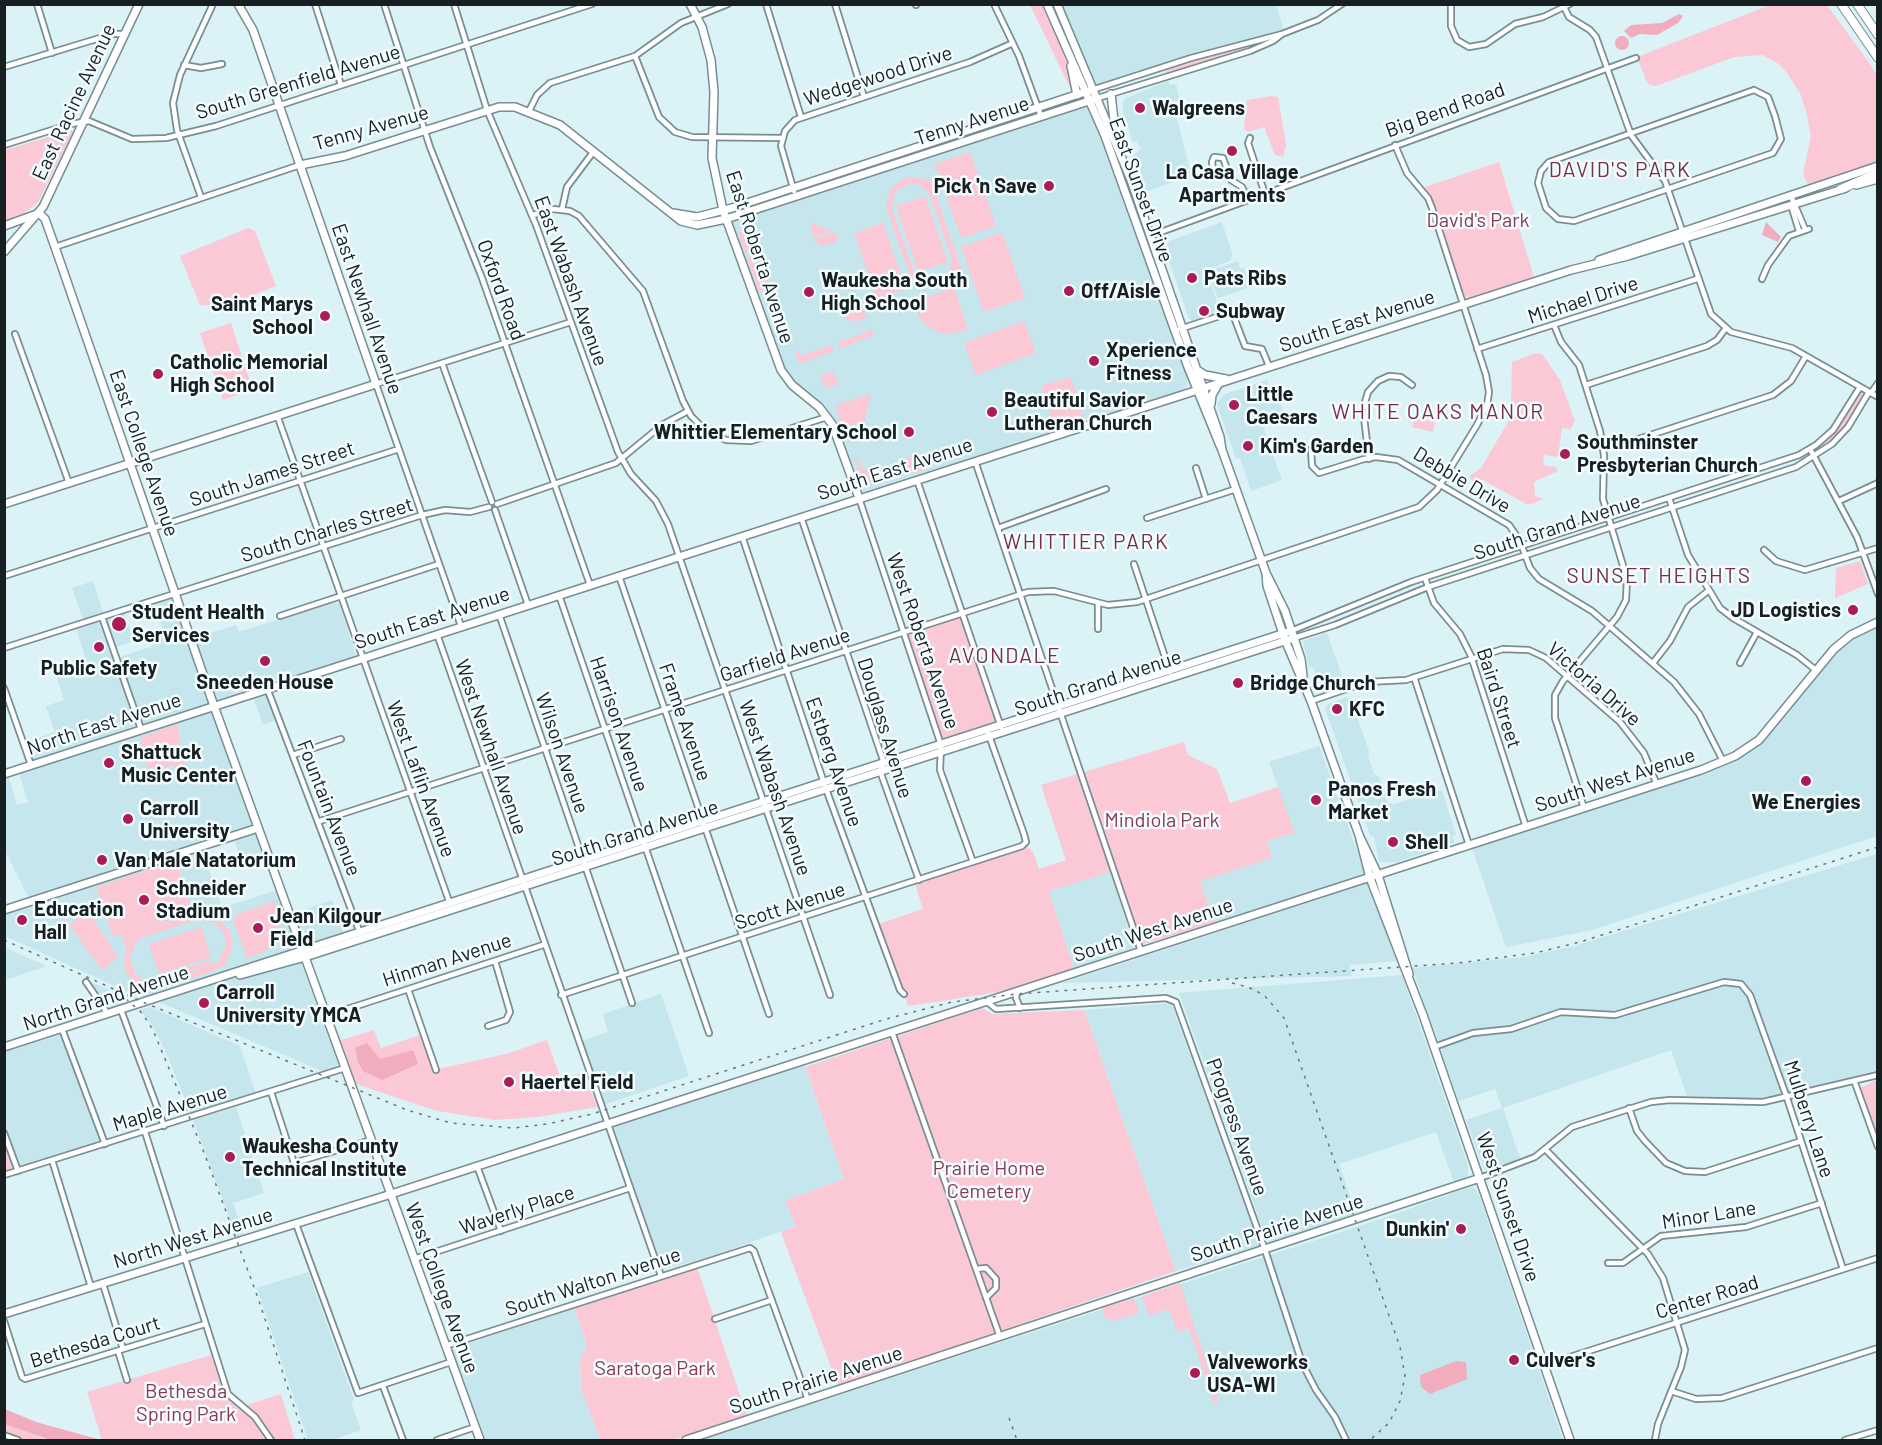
<!DOCTYPE html>
<style>
body{margin:0}
#map{position:relative;width:1882px;height:1445px;overflow:hidden;background:#dbf2f6;font-family:Barlow,sans-serif}
canvas{display:block}
.frame{position:absolute;inset:0;border:6px solid #171f21;pointer-events:none}
</style>
<div id="map">
<canvas width="1882" height="1445"></canvas>
<div class="frame"></div>
</div>
<script>
const context = document.querySelector('canvas').getContext('2d');
context.lineJoin = 'round';
function fill(path, color) { context.fillStyle = color; context.fill(path, 'evenodd'); }
const toPath = rows => new Path2D(rows.map(r => 'M' + r).join(''));
function strokePath(path, color, width, dash) { context.strokeStyle = color; context.lineWidth = width; context.lineCap = dash ? 'butt' : 'round'; context.setLineDash(dash || []); context.stroke(path); }
function label(font, color, halo, rows, align = 'center') {
  context.font = font + ' Barlow,sans-serif'; context.lineWidth = 5; context.setLineDash([]); context.textBaseline = 'middle'; context.strokeStyle = halo; context.fillStyle = color; for (const [text, x, y, turn = 0] of rows) {
    context.save(); context.translate(x, y); context.rotate((+turn || 0) * Math.PI / 180); context.textAlign = isNaN(turn) ? turn : align; if (halo) context.strokeText(text, 0, 0); context.fillText(text, 0, 0); context.restore();
  }
}
fill(toPath([
 [1061,5,1276,5,1284,30,1096,89],
 [1168,81,1170,85,1176,84,1182,108,1175,110,1191,175,1146,192,1132,156,1141,149,1136,141,1133,142,1123,113,1123,102,1126,98],
 [1088,105,1108,151,1188,375,1187,386,1183,390,863,492,834,419,825,408,790,379,783,366,732,220],
 [1222,222,1233,256,1230,257,1231,260,1206,271,1221,312,1193,322,1189,318,1164,247,1170,241],
 [1238,261,1240,269,1244,268,1251,287,1218,298,1208,271],
 [1267,380,1269,386,1274,384,1285,418,1266,426,1264,429,1282,480,1251,491,1240,458,1236,459,1217,404,1223,395],
 [93,581,105,618,124,612,131,632,141,629,144,638,110,649,114,659,153,646,151,640,165,636,154,603,170,598,174,599,189,640,236,625,239,632,334,602,339,603,356,656,266,686,277,720,263,725,251,691,208,703,264,855,242,863,232,834,200,844,222,908,277,890,287,916,332,900,344,935,296,949,338,1063,336,1068,325,1072,161,1003,158,994,145,998,130,993,5,936,4,914,32,904,5,851,5,777,8,776,17,805,28,802,19,773,34,768,26,742,55,732,46,706,64,700,54,668,85,657,76,628,85,625,72,588],
 [1877,622,1877,836,1592,930,1506,947,1471,845,1713,766,1750,747,1834,650],
 [1327,633,1345,684,1323,692,1318,691,1313,676,1316,675,1313,667,1309,668,1303,641],
 [1347,697,1350,698,1369,751,1368,756,1374,774,1379,776,1388,803,1395,804,1436,790,1442,791,1456,835,1452,836,1455,843,1396,862,1379,862,1374,837,1370,835,1325,709,1328,704],
 [1319,746,1397,961,1349,965,1352,976,1062,983,1323,898,1320,889,1215,923,1200,881,1271,858,1266,841,1294,833,1269,762],
 [1877,854,1877,1071,1758,1099,1687,1096,1671,1050,1503,1108,1521,1161,1489,1170,1484,1169,1466,1120,1502,1108,1495,1089,1459,1101,1412,968,1524,957,1571,947],
 [1110,871,1134,948,1074,969,1049,891],
 [4,947,8,949,47,966,5,980],
 [1402,975,1468,1165,1468,1176,1454,1182,1436,1132,1339,1164,1356,1214,1268,1244,1179,993],
 [90,982,112,991,126,1005,107,1009],
 [661,994,689,1076,603,1105,580,1042,608,1032,603,1014],
 [1171,1003,1260,1246,1176,1271,1084,1010],
 [150,1007,240,1046,256,1094,191,1114,165,1050,152,1025,140,1010],
 [60,1035,100,1141,21,1167,5,1124,5,1052],
 [804,1065,844,1179,785,1201,796,1226,709,1257,662,1270,613,1127],
 [236,1107,264,1193,233,1203,244,1236,237,1238,193,1120],
 [1470,1187,1476,1189,1480,1198,1563,1440,701,1440,1384,1218],
 [308,1272,354,1400,351,1402,361,1430,332,1440,308,1440,257,1288],
 [574,1308,587,1345,580,1360,581,1388,600,1440,484,1440,452,1349]
]), '#c5e6ec');
fill(toPath([
 [1030,5,1042,5,1067,59,1075,88,1073,94],
 [1770,5,1827,5,1870,64,1877,76,1877,163,1811,186,1807,183,1803,174,1811,136,1806,111,1800,93,1787,73,1779,64,1762,55,1734,57,1656,86,1649,85,1646,80,1637,57],
 [1272,34,1273,41,1167,75,1164,67],
 [1271,96,1278,97,1286,145,1283,157,1275,155,1264,127,1248,132,1244,129,1247,100],
 [72,130,73,132,38,202,21,216,5,221,5,150],
 [970,152,996,226,961,238,935,164],
 [1499,162,1534,277,1468,298,1464,295,1436,209,1425,187],
 [906,177,930,179,964,275,959,276,957,271,952,280,938,288,925,288,910,276,886,208,890,189],
 [911,183,920,185,929,194,952,259,950,273,942,281,934,283,921,280,914,271,892,209,895,192],
 [925,196,948,262,918,272,896,206],
 [810,221,810,222,831,231,813,237],
 [883,223,906,289,877,299,854,233],
 [248,228,255,231,276,286,226,306,200,305,180,256],
 [738,232,745,232,749,242,757,240,760,247,745,253],
 [833,232,838,236,835,243,821,246,814,239],
 [1002,232,1025,298,984,312,961,247],
 [751,257,760,276,767,274,772,287,759,292,747,258],
 [954,287,968,330,949,334,936,332,921,321,912,303],
 [847,302,851,310,862,306,867,318,853,322,851,319,847,320,841,304],
 [1024,321,1036,353,976,375,964,343],
 [231,323,253,390,223,400,200,333],
 [869,325,874,335,840,349,838,343,869,331],
 [831,345,834,351,799,364,795,352,798,350,800,356],
 [1536,353,1542,354,1560,380,1575,421,1571,429,1562,428,1558,457,1544,455,1543,465,1555,467,1558,471,1534,482,1535,496,1544,499,1528,505,1483,480,1472,481,1470,476,1481,468,1508,422,1511,406,1512,362],
 [833,371,839,384,826,389,820,376],
 [1071,377,1084,418,1055,428,1041,386],
 [1860,387,1869,392,1848,427,1815,457,1810,449,1827,436],
 [871,393,865,420,843,428,835,406],
 [1414,417,1435,422,1433,432,1412,427],
 [917,453,924,470,872,486,872,478,877,470,881,468,884,473],
 [854,455,864,470,873,464,877,467,871,475,870,487,864,489],
 [1860,561,1868,584,1835,598,1836,568],
 [962,613,1000,725,942,744,903,632],
 [178,724,180,748,187,764,177,772,174,766,168,765,166,772,171,774,156,780,152,777,141,752,141,737],
 [1184,742,1188,755,1217,769,1230,803,1278,787,1295,833,1267,841,1272,858,1200,881,1215,923,1143,944,1116,870,1049,891,1074,969,1006,991,908,1006,879,924,923,909,915,884,1028,847,1033,852,1039,869,1066,860,1041,785],
 [176,860,192,912,147,929,215,908,218,918,231,933,232,949,226,963,214,971,162,988,146,988,133,981,126,972,124,959,126,949,121,934,113,937,96,887],
 [199,919,214,922,224,933,226,946,218,962,157,983,145,981,135,974,130,958,136,942,144,937],
 [275,901,280,921,278,938,266,951,247,958,233,920,238,914],
 [88,911,118,957,102,970,69,925],
 [201,927,211,957,159,974,149,944],
 [209,960,211,964,160,981,158,977],
 [982,1008,992,1014,1084,1010,1176,1271,838,1386,781,1232,796,1226,785,1201,844,1179,805,1067],
 [374,1030,381,1048,420,1035,433,1070,506,1054,547,1040,561,1080,584,1072,597,1107,537,1117,495,1120,438,1111,400,1099,354,1083,338,1041],
 [1877,1080,1877,1139,1860,1088],
 [5,1142,14,1168,5,1172,4,1172],
 [697,1267,747,1416,672,1440,600,1440,581,1388,580,1360,587,1345,574,1308],
 [1180,1283,1219,1401,1214,1403,1189,1328,1177,1332,1169,1309,1149,1316,1142,1296],
 [1133,1298,1139,1309,1137,1314,1113,1321,1104,1316,1102,1308],
 [211,1355,224,1395,241,1411,244,1406,281,1394,295,1440,102,1440,87,1392],
 [5,1423,47,1440,5,1440]
]), '#fbc9d5');
fill(toPath([
 [1679,14,1683,16,1678,23,1657,35,1640,34,1631,38,1624,31,1631,25,1662,23],
 '1615 43a7 7 0 1 1 14 0a7 7 0 1 1-14 0Z',
 [1766,222,1781,237,1778,242,1762,235],
 [367,1043,380,1059,413,1050,418,1064,382,1080,363,1071,358,1062,355,1048],
 [1456,1361,1466,1362,1467,1379,1430,1394,1421,1387,1420,1375],
 [5,1409,36,1422,101,1440,50,1440,5,1424]
]), '#f1adbe');
const street = toPath([
 [37,4,52,53],
 [315,4,341,85],
 [384,4,430,147,482,278,590,585],
 [454,4,487,110,536,225,618,452,631,474,656,501,668,524,830,995],
 [766,4,801,117],
 [835,4,864,97],
 [916,4,916,5],
 [994,4,1019,56,1041,116],
 [1451,4,1451,26,1457,40,1469,47,1486,44,1515,24,1543,17,1570,4],
 [1565,9,1569,17,1590,30,1596,37,1631,135,1665,181,1711,314,1731,332,1792,348,1878,397],
 [635,56,659,117,675,132,692,137,783,138],
 [184,65,201,68,222,64],
 [4,67,113,34,124,34],
 [1095,89,1191,58,1282,34,1318,20,1342,4],
 [1754,90,1768,97,1775,116,1781,139,1773,153,1574,221,1558,219,1546,208,1538,183,1541,171,1549,162,1754,90],
 [1098,98,1250,51,1273,41,1282,34],
 [529,111,537,95,550,83,635,56,681,23,728,4],
 [1250,138,1248,143,1265,194],
 [4,145,71,124,89,121,132,139,166,138,216,126,592,4],
 [1229,176,1213,169,1212,162,1214,157,1223,158,1231,180,1242,187,1248,200],
 [794,191,781,146,785,131,795,120,970,62,1013,43],
 [1791,196,1805,229],
 [201,197,177,130,173,103,180,75,213,4],
 [1791,205,1799,231],
 [562,209,567,187,594,151],
 [533,215,553,209,570,211,579,216,643,291,683,401,691,416,703,428,726,440,751,441,827,417],
 [1150,236,1636,58],
 [55,247,300,165],
 [1762,279,1768,265,1789,236,1809,229],
 [1554,325,1561,342,1579,365,1600,431,1604,455,1603,499,1627,579,1626,600,1617,617,1563,681,1555,695,1555,718,1584,808],
 [1180,329,1232,312,1245,346,1262,349,1269,366],
 [15,334,69,483],
 [1477,349,1697,279],
 [442,363,492,502],
 [1586,385,1707,346,1717,340,1726,328],
 [1871,393,1878,383],
 [277,415,450,904],
 [1603,446,1629,442,1773,395,1791,381,1806,356],
 [1311,449,1312,466,1319,473,1364,459,1376,457,1398,460,1509,525,1520,541,1530,568,1539,579,1592,611,1674,682,1699,714,1723,761],
 [1810,449,1857,537,1878,594],
 [1369,459,1363,409,1368,392,1378,381,1389,376,1401,377,1412,385],
 [975,461,1141,951],
 [1196,468,1206,499],
 [917,480,1001,727],
 [859,498,941,745,940,770,973,862],
 [1669,498,1688,555,1720,608,1733,618,1797,655,1817,671],
 [1839,501,1878,483],
 [497,504,616,463,662,425,688,411],
 [495,510,528,605],
 [801,517,884,763,880,771,919,880],
 [1147,518,1236,489],
 [998,528,1106,489],
 [742,536,826,789,900,990,904,994],
 [1764,550,1776,561,1805,570,1878,548],
 [1134,564,1170,672],
 [4,576,399,449],
 [619,576,769,1014],
 [1425,578,1434,603,1460,634,1471,656,1526,827],
 [559,595,709,1033],
 [499,614,632,1003],
 [280,616,439,564],
 [102,617,141,729],
 [461,626,376,384,571,322],
 [1098,629,1098,603],
 [1291,631,1411,582,1799,455,1816,445,1833,430,1860,387],
 [437,634,661,1276],
 [1294,638,1335,625,1428,587,1796,467,1832,444,1848,427,1869,392],
 [4,648,422,515,445,510,470,512,489,507],
 [1653,663,1670,641,1688,607,1708,591],
 [1740,663,1757,632],
 [1414,677,1469,845],
 [4,688,31,765],
 [267,688,360,933],
 [1311,701,1367,682,1406,680,1503,649,1529,650,1546,658,1620,722,1644,753,1657,785],
 [293,755,341,739],
 [320,821,1028,592,1054,591,1108,605,1137,602,1419,507,1437,490,1477,425,1487,405,1489,392,1486,375,1432,208,1428,198,1407,173,1395,145],
 [86,982,108,1014],
 [408,989,436,1070],
 [1017,991,1016,998,1020,1008],
 [561,995,1022,846,1026,842,1024,834,987,730],
 [986,1001,996,1009,1166,998,1176,1002,1265,1250,1302,1363,1316,1390,1335,1417,1346,1440],
 [121,1010,164,1126],
 [326,1016,543,945],
 [488,1026,506,1020,510,1012,495,961],
 [62,1029,105,1144],
 [892,1032,1000,1337],
 [1434,1047,1473,1033,1511,1029,1561,1012,1615,1015,1724,982,1741,984,1750,995,1787,1098,1843,1269],
 [1855,1083,1878,1147],
 [271,1092,294,1163,371,1140],
 [1629,1108,1637,1131,1645,1141,1666,1163,1685,1171,1705,1172,1801,1141],
 [145,1132,228,1394,255,1417,271,1440],
 [4,1133,18,1171],
 [1545,1149,1648,1254,1663,1278,1685,1350,1681,1367,1658,1424,1655,1440],
 [52,1160,91,1287],
 [477,1166,501,1231],
 [4,1175,345,1068],
 [1480,1178,1535,1157,1572,1127,1651,1102,1670,1100,1763,1102,1878,1075],
 [296,1224,358,1393,451,1362],
 [414,1259,630,1188],
 [1608,1263,1623,1263,1661,1236,1746,1227,1822,1203],
 [976,1269,986,1268,996,1279,996,1288,986,1298],
 [103,1284,123,1349],
 [715,1319,772,1300],
 [4,1321,22,1377,25,1379,205,1324],
 [445,1346,750,1248,754,1251,808,1400],
 [118,1351,127,1380],
 [1545,1365,1878,1258],
 [383,1386,403,1440],
 [1671,1391,1696,1399,1722,1398,1878,1348],
 [4,1435,18,1440],
 [437,1440,475,1427],
 [1845,1440,1878,1430]
]);
const secondary = toPath([
 [690,4,702,27,711,60,714,92,712,158,723,210,781,370,792,385,819,407,832,424,859,498],
 [1047,4,1105,136,1188,367,1221,448],
 [1057,4,1131,180,1220,437,1222,450,1266,573,1267,586,1285,640,1311,701,1359,835,1370,878,1423,1015,1570,1440],
 [1071,66,1077,95],
 [1111,94,1115,129],
 [300,165,345,156,499,107,515,107,560,125,681,221,697,225,726,219,1098,98],
 [1856,185,1878,179],
 [39,213,45,219,55,247,214,706,480,1440],
 [673,213,697,217,732,208,1088,91],
 [4,226,37,214],
 [4,252,43,207,139,4],
 [1599,260,1878,166],
 [1197,370,1205,375,1226,379],
 [1211,404,1212,395,1219,383],
 [4,504,376,384,253,30,238,4],
 [1267,575,1285,611,1301,659,1303,676],
 [4,774,1571,270,1628,256,1846,188],
 [1359,835,1378,875,1409,974],
 [4,910,258,828],
 [240,975,305,957,1294,638],
 [4,1047,1291,631],
 [4,1314,385,1196,1701,770,1735,756,1759,740,1834,649,1851,635,1878,622],
 [686,1440,1480,1178]
]);
const primary = toPath([
 [1841,4,1878,58],
 [1857,4,1878,35],
 [1841,189,1878,173]
]);
strokePath(street, '#788e92', 8);
strokePath(secondary, '#788e92', 10);
strokePath(primary, '#788e92', 10);
strokePath(street, '#fff', 4.5);
strokePath(secondary, '#fff', 7);
strokePath(primary, '#fff', 8);
strokePath(toPath([
 [4,940,145,1003,407,1110,451,1123,514,1128,547,1124,592,1114,886,1019,952,1002,1016,994,1458,963,1535,953,1580,942,1878,847],
 [1232,983,1248,987,1264,995,1284,1018,1400,1347,1405,1376,1400,1401,1389,1423,1370,1440],
 [126,999,142,1013,153,1030,205,1155,258,1298,305,1440],
 [1009,1418,1017,1440]
]), '#687779', 1.5, [3, 6]);
for (const [x, y, r, color] of [
 [1140,108,6,"#ab1c57"],
 [1232,151,6,"#ab1c57"],
 [1049,186,6,"#ab1c57"],
 [1192,278,6,"#ab1c57"],
 [1069,291,6,"#ab1c57"],
 [809,292,6,"#ab1c57"],
 [1204,311,6,"#ab1c57"],
 [325,316,6,"#ab1c57"],
 [1094,361,6,"#ab1c57"],
 [158,374,6,"#ab1c57"],
 [1234,405,6,"#ab1c57"],
 [992,412,6,"#ab1c57"],
 [909,432,6,"#ab1c57"],
 [1248,446,6,"#ab1c57"],
 [1565,454,6,"#ab1c57"],
 [1853,610,6,"#ab1c57"],
 [119,624,8,"#ab1c57"],
 [99,647,6,"#ab1c57"],
 [265,661,6,"#ab1c57"],
 [1238,683,6,"#ab1c57"],
 [1337,709,6,"#ab1c57"],
 [109,763,6,"#ab1c57"],
 [1806,781,6,"#ab1c57"],
 [1316,800,6,"#ab1c57"],
 [128,819,6,"#ab1c57"],
 [1393,842,6,"#ab1c57"],
 [102,860,6,"#ab1c57"],
 [144,900,6,"#ab1c57"],
 [22,920,6,"#ab1c57"],
 [258,928,6,"#ab1c57"],
 [204,1003,6,"#ab1c57"],
 [509,1082,6,"#ab1c57"],
 [230,1157,6,"#ab1c57"],
 [1461,1229,6,"#ab1c57"],
 [1514,1360,6,"#ab1c57"],
 [1195,1373,6,"#ab1c57"]
]) { const dot = new Path2D(); dot.arc(x, y, r, 0, 2 * Math.PI); context.fillStyle = color; context.fill(dot); strokePath(dot, '#f3fcfe', 2); }
label('20px', '#171f21', '#f3fcfe', [
 ["Wedgewood Drive",878,76,-18],
 ["South Greenfield Avenue",298,82,-17],
 ["East Racine Avenue",74,102,-65],
 ["Big Bend Road",1445,110,-20],
 ["Tenny Avenue",972,121,-18],
 ["Tenny Avenue",371,128,-16],
 ["East Sunset Drive",1141,190,70],
 ["East Roberta Avenue",760,257,72],
 ["East Wabash Avenue",571,281,70],
 ["Oxford Road",501,290,70],
 ["Michael Drive",1583,300,-18],
 ["East Newhall Avenue",367,309,71],
 ["South East Avenue",1357,321,-18],
 ["East College Avenue",144,453,71],
 ["South East Avenue",895,469,-18],
 ["South James Street",272,474,-18],
 ["Debbie Drive",1462,480,31],
 ["South Grand Avenue",1557,527,-18],
 ["South Charles Street",327,530,-17],
 ["South East Avenue",432,618,-18],
 ["West Roberta Avenue",923,641,71],
 ["Garfield Avenue",785,655,-18],
 ["South Grand Avenue",1098,683,-18],
 ["Victoria Drive",1594,684,41],
 ["Baird Street",1499,698,72],
 ["Frame Avenue",685,722,71],
 ["North East Avenue",104,724,-18],
 ["Harrison Avenue",619,724,71],
 ["Douglass Avenue",885,728,73],
 ["West Newhall Avenue",491,747,71],
 ["Wilson Avenue",562,753,71],
 ["Estberg Avenue",834,762,71],
 ["West Laflin Avenue",421,779,70],
 ["South West Avenue",1615,780,-18],
 ["West Wabash Avenue",775,788,71],
 ["Fountain Avenue",329,808,69],
 ["South Grand Avenue",635,833,-18],
 ["Scott Avenue",790,906,-18],
 ["South West Avenue",1153,930,-18],
 ["Hinman Avenue",447,960,-18],
 ["North Grand Avenue",106,998,-18],
 ["Maple Avenue",170,1108,-17],
 ["Mulberry Lane",1809,1119,72],
 ["Progress Avenue",1237,1127,70],
 ["West Sunset Drive",1508,1207,71],
 ["Waverly Place",517,1210,-18],
 ["Minor Lane",1709,1215,-9],
 ["South Prairie Avenue",1277,1228,-18],
 ["North West Avenue",193,1238,-17],
 ["South Walton Avenue",593,1282,-18],
 ["West College Avenue",442,1288,70],
 ["Center Road",1707,1297,-17],
 ["Bethesda Court",95,1342,-17],
 ["South Prairie Avenue",816,1380,-18]
]);
label('bold 20px', '#171f21', '#f3fcfe', [
 ["Walgreens",1152,108],
 ["La Casa Village",1232,172,"center"],
 ["Apartments",1232,195,"center"],
 ["Pick 'n Save",1037,186,"right"],
 ["Pats Ribs",1204,278],
 ["Waukesha South",821,280],
 ["High School",821,303],
 ["Off/Aisle",1081,291],
 ["Saint Marys",313,304,"right"],
 ["School",313,327,"right"],
 ["Subway",1216,311],
 ["Xperience",1106,350],
 ["Fitness",1106,373],
 ["Catholic Memorial",170,362],
 ["High School",170,385],
 ["Little",1246,394],
 ["Caesars",1246,417],
 ["Beautiful Savior",1004,400],
 ["Lutheran Church",1004,423],
 ["Whittier Elementary School",897,432,"right"],
 ["Southminster",1577,442],
 ["Presbyterian Church",1577,465],
 ["Kim's Garden",1260,446],
 ["JD Logistics",1841,610,"right"],
 ["Student Health",132,612],
 ["Services",132,635],
 ["Public Safety",99,668,"center"],
 ["Sneeden House",265,682,"center"],
 ["Bridge Church",1250,683],
 ["KFC",1349,709],
 ["Shattuck",121,752],
 ["Music Center",121,775],
 ["Panos Fresh",1328,789],
 ["Market",1328,812],
 ["We Energies",1806,802,"center"],
 ["Carroll",140,808],
 ["University",140,831],
 ["Shell",1405,842],
 ["Van Male Natatorium",114,860],
 ["Schneider",156,888],
 ["Stadium",156,911],
 ["Education",34,909],
 ["Hall",34,932],
 ["Jean Kilgour",270,916],
 ["Field",270,939],
 ["Carroll",216,992],
 ["University YMCA",216,1015],
 ["Haertel Field",521,1082],
 ["Waukesha County",242,1146],
 ["Technical Institute",242,1169],
 ["Dunkin'",1449,1229,"right"],
 ["Culver's",1526,1360],
 ["Valveworks",1207,1362],
 ["USA-WI",1207,1385]
], 'left');
label('20px', '#883952', '#f3fcfe', [
 ["David's Park",1478,220],
 ["Mindiola Park",1162,820],
 ["Prairie Home",989,1168],
 ["Cemetery",989,1191],
 ["Saratoga Park",655,1368],
 ["Bethesda",186,1391],
 ["Spring Park",186,1414]
]);
context.letterSpacing = '1.5px';
label('21px', '#763046', '#f3fcfe', [
 ["DAVID'S PARK",1620,170],
 ["WHITE OAKS MANOR",1438,412],
 ["WHITTIER PARK",1086,542],
 ["SUNSET HEIGHTS",1659,576],
 ["AVONDALE",1005,656]
]);
context.letterSpacing = '0px';
</script>
